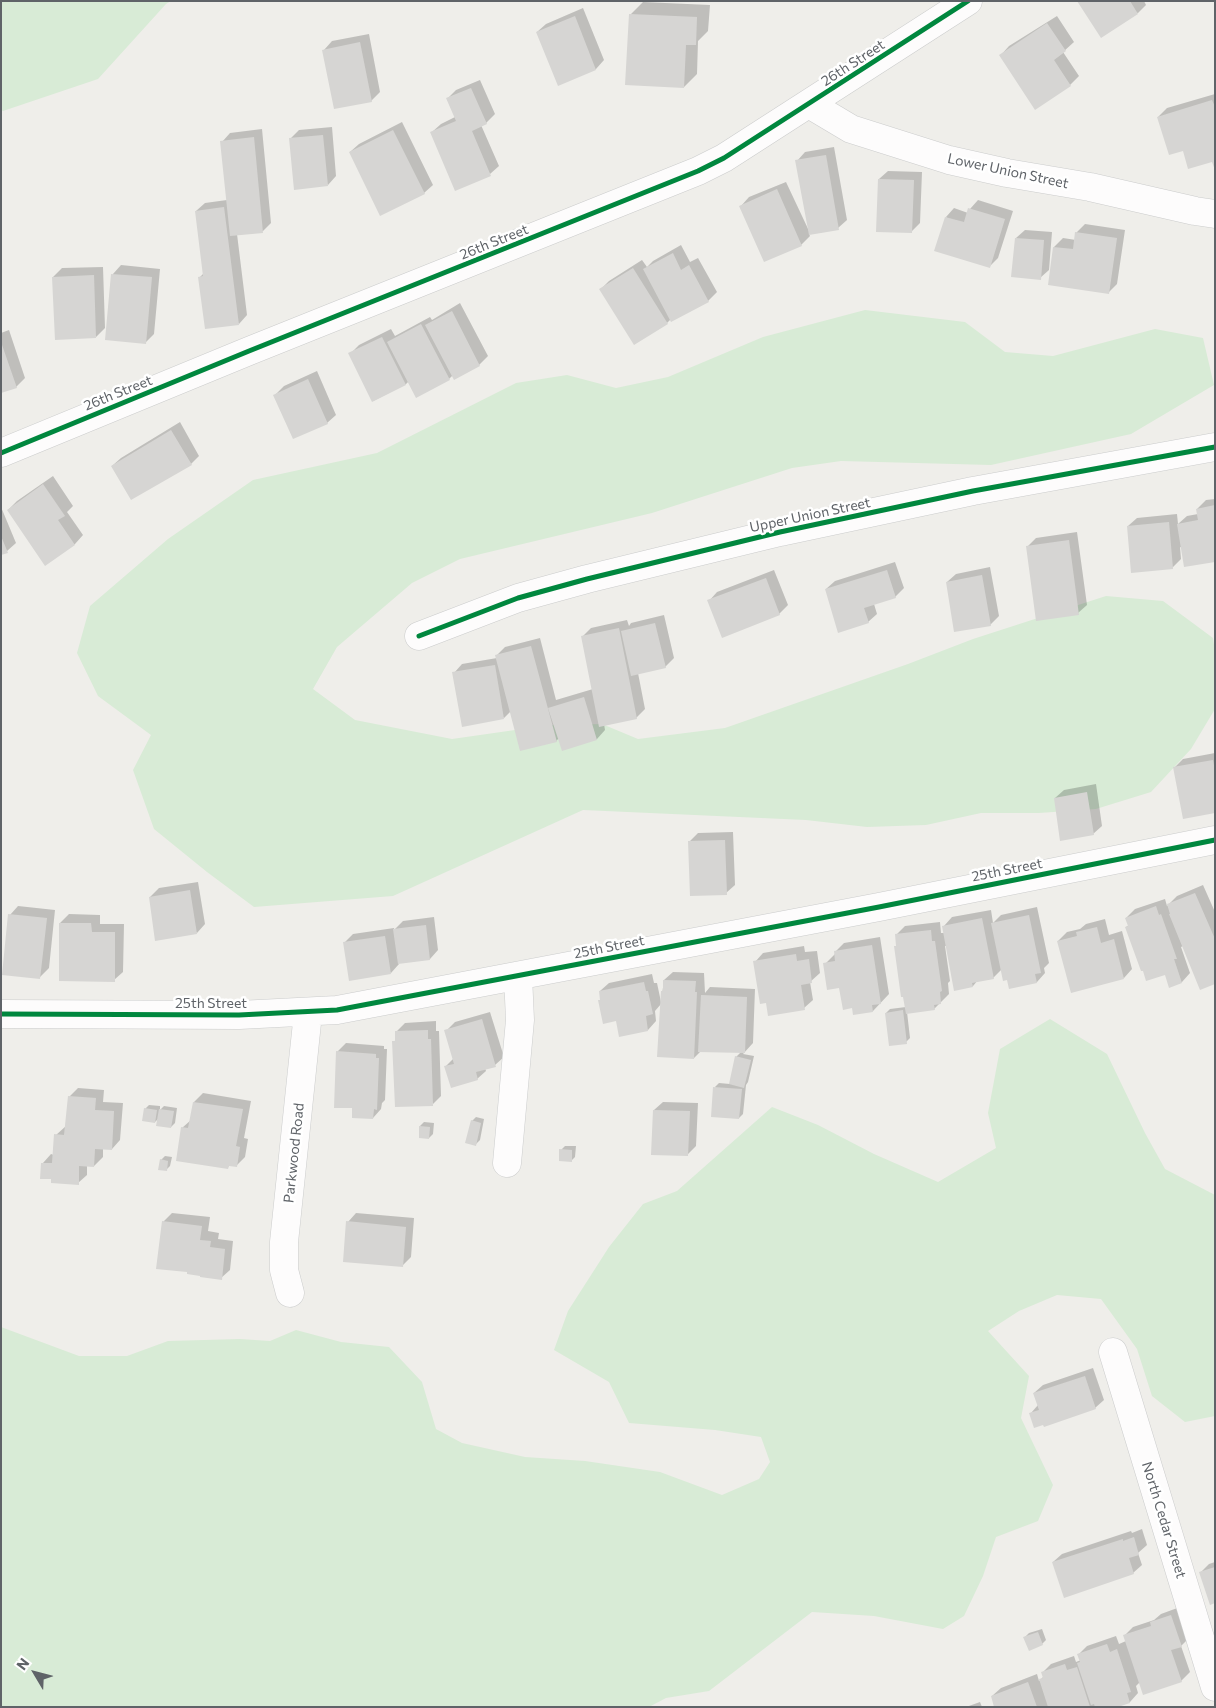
<!DOCTYPE html>
<style>
body{margin:0}
#map{position:relative;width:1216px;height:1708px;overflow:hidden;background:#efeeea;font-family:Commissioner,sans-serif}
canvas{display:block}
.frame{position:absolute;inset:0;border:2px solid #5f6368;pointer-events:none}
.north{position:absolute;left:10px;top:1648px;width:50px;height:50px;-webkit-text-stroke:4px #fff;paint-order:stroke;rotate:307deg;font-size:14px;font-weight:700;line-height:20px;text-align:center;color:#5f6368}
.north::after{content:'';display:block;margin:auto;width:18px;height:22px;background:#5f6368;clip-path:polygon(50% 0,100% 100%,50% 72%,0 100%)}
</style>
<div id="map">
<canvas width="1216" height="1708"></canvas>
<div class="frame"></div>
<div class="north">N</div>
</div>
<script>
const context = document.querySelector('canvas').getContext('2d');
context.lineJoin = 'round';
function fill(path, color) { context.fillStyle = color; context.fill(path, 'evenodd'); }
const toPath = rows => new Path2D(rows.map(r => 'M' + r).join(''));
function strokePath(path, color, width, dash) { context.strokeStyle = color; context.lineWidth = width; context.lineCap = dash ? 'butt' : 'round'; context.setLineDash(dash || []); context.stroke(path); }
function label(font, color, halo, rows, align = 'center') {
  context.font = font + ' Commissioner,sans-serif'; context.lineWidth = 5; context.setLineDash([]); context.textBaseline = 'middle'; context.strokeStyle = halo; context.fillStyle = color; for (const [text, x, y, turn = 0] of rows) {
    context.save(); context.translate(x, y); context.rotate((+turn || 0) * Math.PI / 180); context.textAlign = isNaN(turn) ? turn : align; if (halo) context.strokeText(text, 0, 0); context.fillText(text, 0, 0); context.restore();
  }
}
fill(toPath([
 [1,1,171,1,166,4,98,79,3,111,1,110],
 [865,310,965,322,1005,352,1053,356,1155,329,1203,338,1214,385,1131,434,991,465,841,461,792,468,652,513,460,559,412,583,337,647,313,689,355,720,452,739,550,725,602,724,638,739,725,728,908,664,973,639,1106,596,1163,601,1213,638,1215,651,1215,709,1191,749,1151,792,1096,809,1039,813,981,813,926,825,867,827,806,820,583,810,393,896,254,907,207,872,154,829,133,770,151,735,98,696,77,653,90,606,168,539,253,480,377,453,516,383,567,375,616,388,668,377,763,337],
 [1050,1019,1107,1054,1145,1133,1165,1169,1215,1195,1215,1416,1185,1422,1152,1396,1137,1349,1101,1299,1057,1295,1019,1311,988,1331,1029,1376,1021,1418,1053,1485,1038,1521,996,1537,983,1576,964,1616,943,1629,874,1616,812,1612,709,1691,666,1698,649,1707,1,1707,1,1327,79,1356,127,1356,168,1341,240,1339,270,1341,296,1330,341,1342,389,1347,422,1382,436,1429,462,1443,525,1457,585,1461,660,1472,722,1495,759,1479,770,1462,761,1437,715,1430,629,1423,609,1382,554,1350,568,1311,609,1247,643,1204,677,1191,772,1107,818,1125,874,1154,938,1182,996,1148,988,1113,1000,1049]
]), '#d8ebd6');
fill(toPath([
 [1079,1,1144,1,1146,5,1138,13],
 [643,2,710,5,708,31,698,41,697,74,684,87,630,15],
 [583,8,604,60,596,69,558,84,537,32,546,24],
 [1057,16,1074,42,1063,52,1079,76,1070,85,1001,55,1009,46],
 [369,34,380,92,371,101,324,50,332,41],
 [480,80,495,114,486,123,481,125,499,166,490,174,432,132,441,124,455,117,447,99,456,90],
 [1215,94,1215,168,1212,160,1183,149,1158,117,1167,108],
 [402,122,433,185,424,193,350,152,359,144],
 [332,127,336,176,328,185,290,139,299,130],
 [262,129,271,223,263,231,237,234,247,315,239,324,200,277,204,273,196,211,205,203,227,200,222,142,230,133],
 [834,147,847,220,838,228,809,234,810,236,801,245,741,206,749,197,786,182,810,233,797,161,805,152],
 [888,171,922,172,920,223,911,232,879,179],
 [978,200,1013,211,998,258,990,266,946,217,954,208,968,213,970,209],
 [1085,224,1125,230,1117,284,1109,292,1049,284,1054,247,1063,238,1076,240,1076,233],
 [1025,230,1052,232,1049,270,1040,278,1016,238],
 [681,245,690,262,698,258,717,292,708,301,671,319,667,323,601,289,609,281,642,260,647,267,653,261],
 [121,265,160,269,154,334,145,343,106,339,113,274],
 [103,267,105,328,96,337,53,277,62,268],
 [460,303,488,356,479,365,454,378,453,375,449,379,409,381,406,384,373,401,350,354,359,345,391,329,395,336,430,317,432,320],
 [9,330,25,378,16,387,1,391,1,333],
 [317,371,336,415,327,423,275,395,284,386],
 [180,422,199,456,191,464,112,466,121,458],
 [53,476,73,506,67,512,83,535,75,544,45,564,8,510,17,501],
 [1215,499,1215,561,1180,547,1181,559,1172,568,1128,526,1137,518,1177,514,1178,524,1187,516,1198,514,1197,509,1206,500],
 [1,507,16,543,7,551,1,554],
 [1077,532,1087,605,1078,613,1027,547,1036,538],
 [895,562,904,588,895,597,874,604,877,614,868,622,826,589,835,581],
 [990,567,999,616,990,625,947,582,956,574],
 [774,570,788,605,779,614,709,601,717,592],
 [664,615,674,658,665,667,638,673,645,709,636,718,604,724,605,730,597,739,563,749,559,738,556,741,511,711,504,718,454,673,462,664,497,658,496,656,505,647,540,638,556,700,593,689,583,636,591,628,627,620,629,626,631,623],
 [1215,753,1215,812,1174,768,1183,759],
 [1096,784,1102,826,1093,834,1055,798,1064,790],
 [733,832,735,885,726,893,689,842,698,833],
 [198,882,205,924,197,933,150,897,159,888],
 [1203,885,1215,912,1215,982,1183,946,1181,947,1190,973,1182,982,1170,986,1166,973,1126,927,1129,925,1126,918,1135,909,1165,899,1167,906,1177,896],
 [18,906,55,910,49,968,40,977,10,915],
 [1037,907,1049,963,1044,968,1045,973,1037,982,1010,988,1008,979,1002,969,993,978,978,980,973,986,956,989,947,946,945,946,950,981,948,983,949,994,934,1009,907,1012,910,1038,906,1042,886,1013,890,1009,906,1007,896,935,905,926,940,922,941,933,945,933,944,926,952,917,991,910,993,923,1001,915],
 [69,914,100,915,100,924,124,924,123,972,114,980,60,923],
 [434,917,438,950,430,959,399,962,399,964,391,973,344,943,353,934,394,928,394,930,403,921],
 [1105,919,1109,935,1122,931,1132,969,1124,978,1058,941,1067,932,1080,929,1086,924],
 [880,937,889,994,873,1011,853,1006,825,964,835,954,835,952,844,943],
 [804,946,805,952,817,951,820,973,810,982,813,1000,804,1008,767,1002,755,962,763,953],
 [673,972,704,973,705,993,710,987,755,989,753,1043,743,1054,754,1056,748,1082,746,1085,743,1114,739,1118,715,1087,719,1083,730,1084,736,1057,741,1052,701,1051,694,1058,661,1004,655,1011,656,1021,648,1030,617,1020,599,1001,601,999,600,991,609,983,652,974,654,983,657,983,661,1002,664,980],
 [490,1012,504,1057,495,1065,485,1068,486,1071,477,1079,446,1066,454,1058,446,1031,455,1022],
 [436,1021,436,1031,439,1031,441,1096,433,1104,394,1042,396,1039,396,1032,405,1023],
 [346,1043,384,1046,384,1049,387,1049,385,1100,382,1103,381,1109,373,1118,337,1052],
 [1,1077,2,1077,1,1115],
 [78,1088,104,1090,103,1102,123,1103,120,1140,112,1149,103,1148,103,1157,94,1166,87,1165,87,1175,78,1183,43,1163,51,1154,54,1155,56,1135,66,1126,69,1097],
 [203,1093,251,1101,244,1138,248,1139,245,1157,236,1166,230,1165,228,1167,182,1128,191,1120,194,1102],
 [663,1102,698,1103,696,1146,687,1155,654,1110],
 [149,1105,160,1106,160,1110,164,1106,177,1108,175,1123,171,1127,159,1118,155,1122,145,1109],
 [476,1117,484,1119,480,1140,476,1144,472,1121],
 [424,1122,434,1123,433,1134,429,1138,420,1126],
 [565,1146,576,1146,575,1157,571,1161,561,1150],
 [165,1156,172,1157,170,1166,166,1170,161,1160],
 [172,1213,210,1217,208,1231,219,1233,218,1239,233,1241,230,1270,221,1278,188,1271,163,1222],
 [356,1213,414,1218,411,1257,402,1266,348,1222],
 [1093,1368,1104,1400,1095,1408,1031,1413,1038,1405,1034,1393,1043,1385],
 [1142,1529,1147,1545,1138,1553,1142,1565,1133,1573,1053,1562,1062,1554,1131,1531,1132,1533],
 [1215,1562,1215,1602,1201,1572,1209,1564],
 [1180,1607,1190,1637,1181,1646,1190,1672,1181,1681,1140,1682,1136,1686,1138,1693,1130,1702,1114,1707,996,1707,992,1696,1001,1688,1037,1674,1039,1681,1044,1676,1042,1673,1051,1664,1074,1656,1076,1662,1081,1660,1079,1654,1087,1646,1116,1636,1119,1644,1126,1641,1124,1636,1133,1627,1154,1620,1161,1614],
 [1042,1629,1046,1640,1042,1644,1025,1637,1029,1633],
 [980,1702,982,1707,966,1707]
]), '#0003');
fill(toPath([
 [1077,1,1130,1,1138,14,1101,38],
 [629,14,697,17,696,45,686,45,684,88,625,85],
 [575,16,596,70,558,86,536,32],
 [1047,23,1066,51,1054,60,1071,86,1035,110,999,55],
 [360,42,372,102,334,109,322,50],
 [471,88,487,124,472,131,491,176,455,191,430,132,456,121,446,98],
 [1212,100,1215,107,1215,170,1212,162,1188,169,1183,151,1169,155,1157,117],
 [393,130,425,194,380,216,349,152],
 [323,135,328,186,294,190,289,138],
 [254,137,263,233,230,236,220,141],
 [826,155,839,230,809,235,795,160],
 [878,179,914,180,912,233,876,232],
 [777,189,802,246,764,262,739,206],
 [224,207,239,325,205,329,198,277,203,276,195,211],
 [968,208,1005,219,990,268,934,251,945,217,964,222],
 [1075,232,1117,238,1109,294,1048,285,1053,247,1073,249],
 [1015,238,1044,240,1041,280,1011,277],
 [673,253,681,270,689,265,709,302,671,322,643,269],
 [633,268,668,324,634,345,599,289],
 [111,274,152,277,146,344,105,340],
 [94,275,96,338,55,340,52,277],
 [452,311,480,366,454,380,425,325],
 [421,324,450,380,416,398,387,342],
 [382,337,406,385,372,402,348,353],
 [1,342,17,388,1,393],
 [308,379,328,424,293,439,273,395],
 [171,430,192,465,131,500,111,466],
 [43,484,65,516,58,520,75,545,45,566,7,510],
 [1215,505,1215,562,1184,567,1177,524,1198,520,1196,509],
 [1169,522,1173,569,1131,573,1127,526],
 [1,536,8,553,1,555],
 [1069,540,1079,615,1036,621,1026,546],
 [887,570,896,598,864,608,869,623,838,633,825,589],
 [982,575,991,626,954,632,946,582],
 [766,578,780,615,722,638,707,600],
 [655,623,666,668,631,676,621,631],
 [619,628,637,719,599,727,581,636],
 [531,646,557,742,520,751,495,655],
 [495,665,504,719,462,727,452,672],
 [584,697,597,740,562,751,548,708],
 [1213,760,1215,771,1215,813,1183,819,1173,767],
 [1087,792,1094,835,1060,841,1054,798],
 [725,840,727,895,690,896,688,841],
 [190,890,197,934,155,941,149,897],
 [1195,893,1215,939,1215,984,1200,990,1169,914,1170,914,1167,904],
 [1156,906,1159,915,1161,914,1177,959,1174,959,1182,983,1169,988,1165,975,1146,981,1143,971,1141,971,1125,927,1128,926,1125,918],
 [8,914,47,918,40,979,2,975],
 [1029,915,1041,973,1035,974,1037,983,1009,989,1007,980,1003,981,991,923],
 [982,918,994,979,972,983,973,987,954,991,942,926],
 [59,923,91,923,92,932,115,932,115,982,59,981],
 [426,925,430,960,398,964,393,929],
 [1097,927,1101,943,1114,939,1124,979,1071,993,1057,941,1077,936,1076,932],
 [931,930,932,941,935,941,942,991,940,992,941,1004,934,1005,935,1010,906,1014,903,997,901,997,894,946,896,946,895,934],
 [385,936,391,974,349,981,343,942],
 [872,945,881,1004,872,1005,873,1012,853,1015,852,1008,843,1010,839,988,827,990,823,963,835,961,834,951],
 [796,954,797,961,809,959,812,983,801,985,805,1010,768,1016,766,1003,760,1004,753,961],
 [663,980,696,981,695,992,697,992,694,1059,657,1057,661,991,663,991],
 [644,982,646,991,648,991,653,1014,646,1016,648,1031,619,1037,616,1021,603,1024,598,1000,600,1000,599,991],
 [701,995,747,997,745,1053,698,1052],
 [903,1010,907,1044,889,1046,885,1013],
 [482,1019,496,1067,476,1072,478,1080,451,1088,444,1066,454,1064,444,1030],
 [428,1030,428,1039,431,1039,433,1106,395,1107,392,1041,395,1041,395,1031],
 [336,1051,376,1054,376,1058,379,1058,377,1110,374,1109,373,1119,352,1118,352,1108,334,1108],
 [735,1056,751,1060,744,1088,729,1084],
 [713,1087,742,1089,739,1119,711,1117],
 [68,1096,96,1098,95,1110,114,1111,112,1150,95,1149,94,1167,79,1166,79,1185,51,1183,51,1179,40,1179,41,1163,52,1163,54,1134,64,1135],
 [193,1102,243,1109,236,1146,240,1147,237,1167,229,1166,228,1169,176,1161,181,1127,188,1128],
 [144,1108,157,1110,155,1123,142,1121],
 [159,1109,174,1111,171,1128,156,1126],
 [653,1110,690,1111,688,1156,651,1155],
 [471,1120,481,1123,476,1146,465,1143],
 [419,1126,430,1127,429,1139,419,1138],
 [559,1149,572,1150,572,1162,559,1161],
 [160,1159,168,1161,167,1171,158,1170],
 [162,1221,202,1226,200,1240,211,1241,210,1247,225,1249,222,1280,200,1277,200,1276,187,1274,187,1272,156,1269],
 [346,1221,406,1227,403,1267,343,1262],
 [1085,1376,1096,1409,1044,1427,1043,1425,1034,1428,1029,1413,1039,1410,1033,1393],
 [1134,1537,1139,1555,1129,1558,1134,1574,1064,1598,1052,1562,1123,1539,1123,1541],
 [1215,1567,1215,1603,1210,1605,1199,1572],
 [1171,1615,1182,1647,1171,1650,1182,1682,1143,1695,1123,1635,1151,1626,1150,1622],
 [1038,1632,1043,1645,1029,1651,1023,1637],
 [1107,1644,1110,1652,1117,1649,1131,1692,1127,1693,1130,1703,1118,1707,1095,1707,1094,1704,1091,1705,1077,1663,1080,1662,1077,1654],
 [1065,1664,1067,1670,1077,1667,1090,1707,1048,1707,1039,1679,1043,1678,1041,1672],
 [1028,1682,1037,1707,994,1707,991,1696]
]), '#d6d5d3');
const minor = toPath([
 [809,104,851,129,949,160,1007,173,1090,187,1195,211,1215,214],
 [1,453,249,351,698,171,724,158,968,1],
 [419,636,518,598,587,579,780,532,973,491,1215,447],
 [1,1014,239,1015,337,1010,879,907,1215,840],
 [507,1163,520,1020,518,976],
 [290,1293,284,1270,284,1242,308,1013],
 [1113,1352,1215,1687]
]);
strokePath(minor, '#cbcccc', 29);
strokePath(minor, '#fdfcfc', 28);
strokePath(toPath([
 [1,453,249,351,698,171,724,158,968,1],
 [419,636,518,598,587,579,780,532,973,491,1215,447],
 [1,1014,239,1015,337,1010,879,907,1215,840]
]), '#00873e', 5);
label('14px', '#5f6368', '#fff', [
 ["26th Street",853,63,-33],
 ["Lower Union Street",1008,171,12],
 ["26th Street",494,242,-22],
 ["26th Street",118,393,-22],
 ["Upper Union Street",810,515,-12],
 ["25th Street",1007,870,-11],
 ["25th Street",609,947,-11],
 ["25th Street",211,1003],
 ["Parkwood Road",294,1153,-84],
 ["North Cedar Street",1164,1520,73]
]);
</script>
